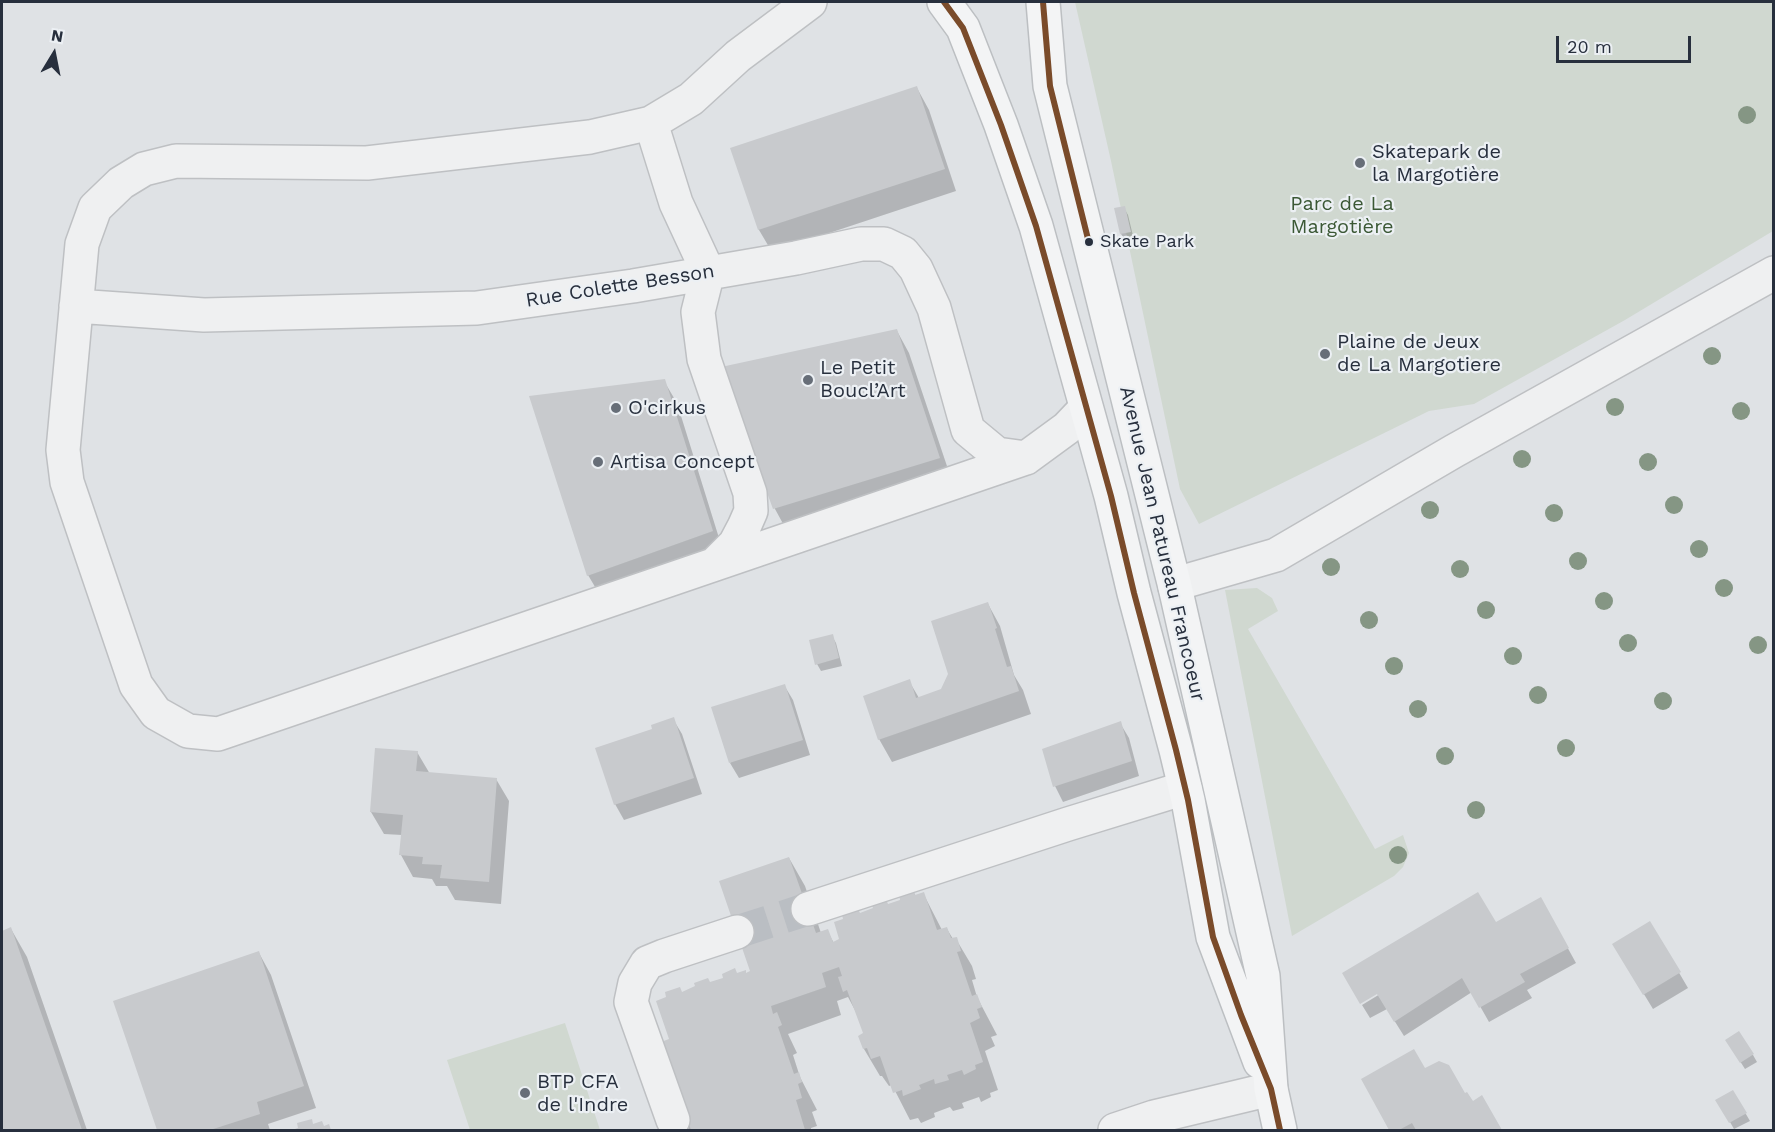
<!DOCTYPE html>
<meta charset="utf-8">
<style>
body{margin:0}
#map{position:relative;width:1775px;height:1132px;overflow:hidden;background:#dfe2e5;font-family:"Work Sans",sans-serif}
canvas{display:block}
.frame{position:absolute;inset:0;border:3px solid #272f3d;pointer-events:none}
.north{position:absolute;left:24px;top:24px;width:60px;height:60px;-webkit-text-stroke:4px #ecf0f4;paint-order:stroke;rotate:10deg;font-size:16px;font-weight:700;line-height:24px;text-align:center;color:#272f3d}
.north::after{content:'';display:block;margin:auto;width:21px;height:27px;background:#272f3d;clip-path:polygon(50% 0,100% 100%,50% 72%,0 100%)}
.scale{position:absolute;left:1556px;top:36px;width:135px;height:27px;box-sizing:border-box;border:3px solid #272f3d;border-top:0;padding-left:8px;font-size:18px;line-height:21px;white-space:nowrap;color:#272f3d;-webkit-text-stroke:4px #ecf0f4;paint-order:stroke}
</style>
<div id="map">
<canvas width="1775" height="1132"></canvas>
<div class="frame"></div>
<div class="north">N</div>
<div class="scale">20 m</div>
</div>
<script>
const context = document.querySelector('canvas').getContext('2d');
context.lineJoin = 'round';
function fill(path, color) { context.fillStyle = color; context.fill(path, 'evenodd'); }
const toPath = rows => new Path2D(rows.map(r => 'M' + r).join(''));
function strokePath(path, color, width, dash) { context.strokeStyle = color; context.lineWidth = width; context.lineCap = dash ? 'butt' : 'round'; context.setLineDash(dash || []); context.stroke(path); }
function label(font, color, halo, rows, align = 'center') {
  context.font = font + ' "Work Sans",sans-serif'; context.lineWidth = 4.5; context.setLineDash([]); context.textBaseline = 'middle'; context.strokeStyle = halo; context.fillStyle = color; for (const [text, x, y, turn = 0] of rows) {
    context.save(); context.translate(x, y); context.rotate((+turn || 0) * Math.PI / 180); context.textAlign = isNaN(turn) ? turn : align; if (halo) context.strokeText(text, 0, 0); context.fillText(text, 0, 0); context.restore();
  }
}
fill(toPath([
 [1075,2,1773,2,1773,231,1625,320,1474,404,1429,411,1199,524,1180,489,1111,161],
 [1257,588,1272,598,1278,611,1248,629,1375,849,1403,835,1409,853,1403,867,1394,876,1292,936,1225,590],
 [565,1023,600,1130,470,1130,447,1060]
]), '#d0d8d0');
fill(toPath([
 [917,88,929,110,956,191,772,252,759,230,732,149],
 [1124,208,1128,215,1134,240,1126,241,1121,234],
 [897,331,909,353,952,481,787,531,775,509,723,368],
 [664,381,677,403,724,554,601,597,588,575],
 [988,604,1000,626,1014,675,1023,690,1031,714,892,762,879,739,909,681,919,698,942,690],
 [832,636,836,643,842,666,821,671,817,664],
 [784,685,793,700,810,755,739,778,730,763],
 [673,719,682,734,702,794,624,820,615,804,653,730],
 [1120,723,1129,738,1139,776,1063,802,1055,786],
 [417,752,430,774,496,779,509,801,501,904,455,900,447,886,436,886,432,879,413,877,401,855,402,835,384,834,371,812],
 [789,858,805,886,821,933,827,931,834,943,841,940,859,915,902,900,913,891,916,896,923,893,942,930,947,929,953,939,956,939,972,966,976,979,972,980,977,997,997,1035,991,1037,995,1046,985,1051,998,1090,990,1093,991,1097,981,1102,979,1097,962,1103,964,1108,953,1111,950,1107,934,1113,935,1117,921,1123,918,1118,910,1120,892,1085,889,1086,882,1076,880,1076,864,1049,865,1034,857,1014,848,997,837,1001,841,1015,788,1034,797,1053,793,1055,800,1077,817,1110,812,1112,817,1126,811,1128,811,1130,689,1130,685,1122,671,1040,682,993,737,975,752,972],
 [1549,914,1576,963,1527,990,1532,998,1489,1022,1472,992,1404,1036,1387,1009,1370,1018,1362,1005,1495,924],
 [1650,923,1688,988,1653,1009,1614,945],
 [11,929,27,957,87,1130,2,1130,2,932],
 [259,953,271,975,316,1108,268,1124,270,1130,159,1130,115,1001],
 [1731,1047,1753,1055,1757,1062,1745,1069],
 [1425,1070,1464,1095,1472,1103,1481,1097,1500,1130,1391,1130,1363,1079],
 [1733,1092,1750,1121,1734,1129,1718,1101]
]), '#0003');
fill(toPath([
 [917,86,945,169,758,230,730,148],
 [1125,206,1131,232,1120,234,1114,208],
 [897,329,940,458,773,509,721,367],
 [665,379,713,531,587,576,529,396],
 [988,602,997,628,995,629,1007,667,1011,666,1019,691,878,740,863,696,910,679,916,698,941,689,948,674,931,621],
 [833,634,839,658,815,665,809,640],
 [785,684,803,740,729,763,711,707],
 [674,717,694,778,614,805,595,748,652,729,651,725],
 [1121,721,1132,761,1053,787,1042,749],
 [375,748,418,751,416,771,497,778,489,882,440,878,442,865,422,864,423,857,399,855,403,815,370,812],
 [789,857,816,933,828,929,833,942,839,939,834,922,843,919,842,914,858,909,860,913,873,908,871,903,886,899,888,904,900,900,899,894,913,889,915,895,924,892,937,930,947,927,951,938,957,937,961,951,957,952,972,996,977,994,982,1007,977,1009,980,1018,970,1023,983,1062,975,1065,976,1069,964,1075,962,1070,947,1075,949,1080,935,1084,934,1079,919,1085,921,1089,903,1096,902,1090,893,1093,880,1056,871,1059,867,1048,863,1049,858,1036,863,1033,847,990,843,992,838,977,842,976,839,967,822,973,826,987,771,1006,773,1014,777,1012,782,1025,778,1027,794,1074,799,1072,802,1082,798,1084,802,1098,796,1100,805,1130,691,1130,661,1042,669,1039,656,1001,666,997,665,992,680,987,682,992,695,986,694,983,708,978,710,982,723,978,722,974,735,968,737,973,746,970,746,973,750,971,719,881],
 [1478,892,1496,922,1541,897,1569,948,1520,974,1525,982,1479,1008,1462,978,1394,1022,1377,994,1360,1004,1342,973],
 [1650,921,1681,972,1643,995,1612,944],
 [11,927,82,1130,2,1130,2,931],
 [259,951,304,1086,257,1102,260,1114,210,1130,157,1130,113,1001],
 [1739,1031,1754,1054,1740,1063,1725,1040],
 [1414,1049,1425,1068,1439,1061,1449,1065,1465,1093,1467,1092,1473,1101,1482,1095,1502,1130,1416,1130,1412,1123,1399,1130,1389,1130,1361,1079],
 [1733,1090,1747,1113,1729,1123,1715,1100],
 [312,1119,313,1124,322,1121,324,1126,329,1124,331,1130,292,1130,298,1128,297,1123]
]), '#c8cacd');
strokePath(toPath([
 [737,932,808,909]
]), '#babec3', 33, [33, 16]);
const minor = toPath([
 [810,2,738,56,691,99,651,123,590,137,367,163,176,161,144,169,121,183,95,208,82,244,63,450,67,482,136,685,156,713,188,731,218,734,1026,458,1067,428,1086,408],
 [651,123,676,203,708,272,698,312,704,359,750,493,751,511,744,527,735,544,715,564],
 [76,306,204,315,477,308,633,286,796,258,861,244,884,244,903,253,916,269,934,308,968,430,997,454,1026,458],
 [1175,587,1186,581,1276,555,1454,451,1774,273],
 [808,909,1068,824,1185,788],
 [673,1120,631,1002,635,983,647,963,664,956,737,932],
 [1115,1130,1154,1117,1271,1089]
]);
const major = toPath([
 [944,2,963,28,1001,125,1036,226,1111,496,1134,593,1176,750,1188,800,1213,937,1260,1062],
 [1043,2,1050,86,1175,587,1263,976,1271,1089,1280,1130]
]);
strokePath(minor, '#bec0c3', 36);
strokePath(major, '#bcbfc2', 36);
strokePath(minor, '#eff0f1', 33);
strokePath(major, '#f3f4f5', 33);
strokePath(toPath([
 [944,2,963,28,1001,125,1036,226,1111,496,1134,593,1176,750,1188,800,1213,937,1241,1015,1271,1089,1280,1130],
 [1043,2,1050,86,1089,243]
]), '#7a4b2a', 6);
context.fillStyle = '#859684';
for (const [x, y] of [
 [1747,115],
 [1712,356],
 [1615,407],
 [1741,411],
 [1522,459],
 [1648,462],
 [1674,505],
 [1430,510],
 [1554,513],
 [1699,549],
 [1578,561],
 [1331,567],
 [1460,569],
 [1724,588],
 [1604,601],
 [1486,610],
 [1369,620],
 [1628,643],
 [1758,645],
 [1513,656],
 [1394,666],
 [1538,695],
 [1663,701],
 [1418,709],
 [1566,748],
 [1445,756],
 [1476,810],
 [1398,855]
]) { context.beginPath(); context.arc(x, y, 9, 0, 2 * Math.PI); context.fill(); }
for (const [x, y, r, color] of [
 [1360,163,6,"#676e78"],
 [1089,242,5,"#272f3d"],
 [1325,354,6,"#676e78"],
 [808,380,6,"#676e78"],
 [616,408,6,"#676e78"],
 [598,462,6,"#676e78"],
 [525,1093,6,"#676e78"]
]) { const dot = new Path2D(); dot.arc(x, y, r, 0, 2 * Math.PI); context.fillStyle = color; context.fill(dot); strokePath(dot, '#ecf0f4', 2); }
label('18px', '#272f3d', '#ecf0f4', [
 ["Skate Park",1100,242]
], 'left');
label('20px', '#272f3d', '#ecf0f4', [
 ["Skatepark de",1372,152],
 ["la Margotière",1372,175],
 ["Plaine de Jeux",1337,342],
 ["de La Margotiere",1337,365],
 ["Le Petit",820,368],
 ["Boucl’Art",820,391],
 ["O'cirkus",628,408],
 ["Artisa Concept",610,462],
 ["BTP CFA",537,1082],
 ["de l'Indre",537,1105]
], 'left');
label('20px', '#3b5835', '#ecf0f4', [
 ["Parc de La",1342,204],
 ["Margotière",1342,227]
]);
label('20px', '#272f3d', '#ecf0f4', [
 ["Rue Colette Besson",620,286,-9],
 ["Avenue Jean Patureau Francoeur",1162,544,77]
]);
</script>
